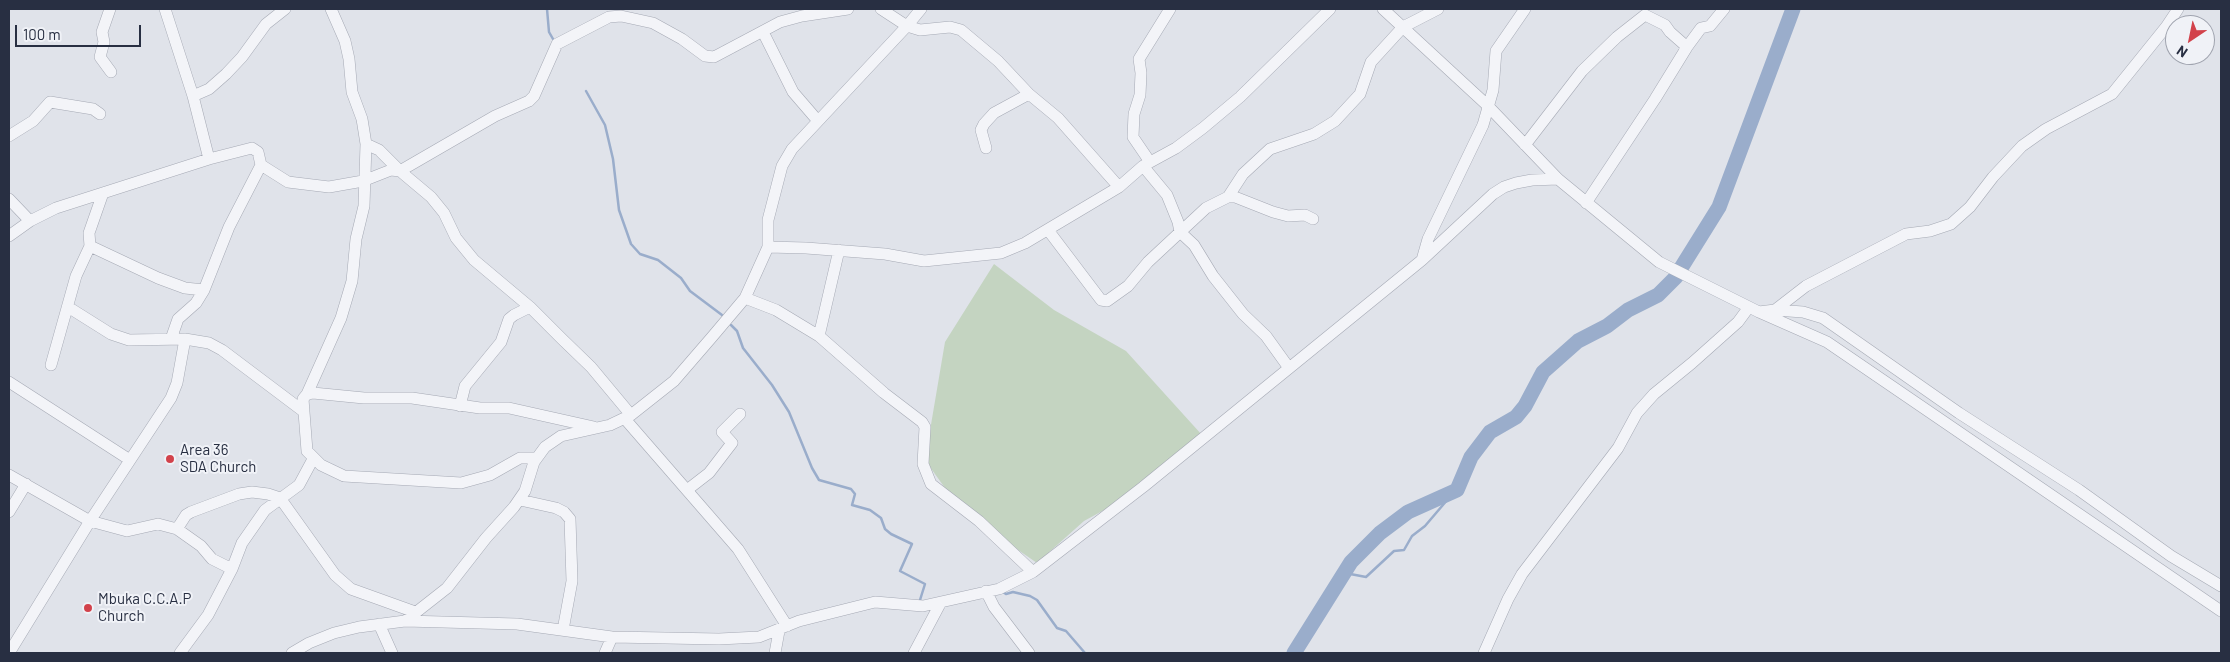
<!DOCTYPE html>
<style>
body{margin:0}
#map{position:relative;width:2230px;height:662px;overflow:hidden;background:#e0e3ea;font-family:Barlow,sans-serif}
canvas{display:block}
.frame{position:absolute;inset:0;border:10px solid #282f42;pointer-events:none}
.north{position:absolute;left:2165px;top:15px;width:50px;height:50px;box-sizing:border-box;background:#f0f2f7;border:1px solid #a0a4af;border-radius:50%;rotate:214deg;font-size:14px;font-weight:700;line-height:20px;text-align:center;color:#282f42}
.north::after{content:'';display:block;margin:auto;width:18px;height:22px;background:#d2424b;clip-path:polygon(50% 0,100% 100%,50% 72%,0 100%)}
.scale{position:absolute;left:15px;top:25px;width:126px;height:22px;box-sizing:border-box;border:2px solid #282f42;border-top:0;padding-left:6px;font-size:15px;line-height:18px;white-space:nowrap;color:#282f42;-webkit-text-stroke:4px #f0f2f7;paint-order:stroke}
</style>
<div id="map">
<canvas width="2230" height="662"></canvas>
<div class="frame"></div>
<div class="north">N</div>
<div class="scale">100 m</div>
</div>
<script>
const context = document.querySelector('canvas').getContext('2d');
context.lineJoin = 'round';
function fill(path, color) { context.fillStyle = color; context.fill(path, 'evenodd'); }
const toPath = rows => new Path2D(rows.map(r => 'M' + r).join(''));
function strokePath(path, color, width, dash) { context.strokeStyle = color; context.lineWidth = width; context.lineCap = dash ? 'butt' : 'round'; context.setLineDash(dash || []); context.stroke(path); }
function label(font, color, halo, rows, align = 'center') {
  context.font = font + ' Barlow,sans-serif'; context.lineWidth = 4; context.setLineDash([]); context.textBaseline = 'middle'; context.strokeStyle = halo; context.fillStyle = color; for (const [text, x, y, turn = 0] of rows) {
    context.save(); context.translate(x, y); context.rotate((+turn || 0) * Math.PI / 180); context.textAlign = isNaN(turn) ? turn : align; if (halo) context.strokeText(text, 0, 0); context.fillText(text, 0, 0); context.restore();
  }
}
fill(toPath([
 [994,264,1054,310,1126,351,1202,435,1106,509,1084,521,1037,563,1011,545,950,495,925,460,945,342]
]), '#c4d4c1');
strokePath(toPath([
 [547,9,549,32,553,39],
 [586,91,605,125,613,159,619,210,631,244,640,254,658,260,681,278,690,291,722,315],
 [731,325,737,331,743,348,772,385,789,412,812,468,819,480,851,489,855,494,852,505,870,510,881,518,885,529,891,534,912,544,900,571,925,584,920,600,922,602],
 [1345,573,1366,577,1394,551,1404,550,1412,536,1425,526,1454,492],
 [1003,592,1006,594,1013,592,1030,596,1037,600,1057,628,1066,631,1085,653]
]), '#9aadcb', 2.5);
strokePath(toPath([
 [1681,268,1719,207,1793,9],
 [1294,653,1351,562,1380,533,1408,512,1457,490,1471,457,1490,432,1516,417,1525,406,1543,372,1578,341,1607,326,1628,310,1658,295,1676,277]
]), '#9aadcb', 15);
const minor = toPath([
 [110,9,102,32,104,42,100,57,111,72],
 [165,9,193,96,209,159],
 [881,9,907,26,920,30,950,27,961,30,998,61,1029,94,1058,118,1119,187],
 [1383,9,1487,105,1558,179,1659,262,1759,312,1827,342,2221,611],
 [763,32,793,92,818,121],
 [193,96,209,89,226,74,242,57,266,24,285,9],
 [9,136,33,121,50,102,93,109,100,114],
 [366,144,379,150,400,171,495,116,529,101,534,96,557,44,609,17,621,16,653,23,682,39,705,56,714,57,780,22,802,16,848,9],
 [1525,145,1582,71,1617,37,1645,15,1665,25,1670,32,1687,47],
 [986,148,981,130,984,124,994,113,1029,94],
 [1150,162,1133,137,1134,114,1140,95,1141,73,1139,59,1170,9],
 [1143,166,1167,195,1178,222,1180,232,1194,245,1213,276,1243,314,1266,336,1289,368],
 [1228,197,1243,174,1270,149,1314,134,1335,121,1360,94,1371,62,1403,27,1438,9],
 [9,199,30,221],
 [1586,203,1655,99,1687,47,1701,28,1710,26,1724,9],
 [1048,230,1101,300,1107,301,1128,286,1148,262,1206,208,1228,197,1235,197,1273,212,1288,216,1305,215,1313,219],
 [9,236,30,221,56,208,209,159,252,148,258,152,261,165,288,182,329,187,363,181,391,170,400,171,431,197,444,213,456,238,474,260,530,307,562,339,591,367,631,415],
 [90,246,158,278,185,288,204,290],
 [768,247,806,248,885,254,924,261,1001,253,1025,243,1119,187,1143,166,1176,148,1203,128,1240,97,1330,9],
 [1422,260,1428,239,1483,125,1493,90,1496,51,1525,9],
 [745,298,776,310,819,336,884,393,922,422,925,427,923,464,931,484,979,521,1033,572],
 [68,307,111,334,129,340,185,339,209,343,222,350,303,411],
 [1775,310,1806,286,1906,234,1930,231,1951,224,1970,207,1993,177,2022,146,2046,129,2112,94,2166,27,2178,9],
 [1759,312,1775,310,1803,312,1823,318,1959,413,2079,490,2171,556,2221,586],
 [819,336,839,250],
 [171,339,178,319,196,303,204,290,229,227,261,165],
 [51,365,76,276,90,246,89,233,103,193],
 [9,382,130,460],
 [307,394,341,318,352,281,356,239,364,206,366,144,362,119,352,92,349,59,345,41,331,9],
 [460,406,465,386,501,342,509,319,514,315,530,307],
 [625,419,738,549,787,626],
 [536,458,520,458,490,475,461,483,344,476,321,465,307,451,303,399,307,394,313,393,364,398,412,398,480,408,509,408,594,427],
 [9,475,90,521,127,531,158,524,177,529,201,546,212,559,232,569],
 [687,490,709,473,732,443,722,432,740,414],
 [520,500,556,508,564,512,570,519,572,581,563,630],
 [9,512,26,484],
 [177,529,186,515,191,512,239,494,252,492,268,494,280,498,335,575,351,589,415,612],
 [986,591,994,607,1029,653],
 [405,621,447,588,486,538,514,507,525,491,534,462,545,447,561,436,610,425,631,415,674,381,712,337,745,298,768,247,768,220,782,166,792,149,907,26,921,9],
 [379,624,392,653],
 [9,653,90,521,171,398,177,383,185,339],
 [180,653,208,615,232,569,242,543,265,510,299,485,313,459],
 [292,653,309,643,334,633,359,627,405,621,517,624,612,637,719,639,759,637,799,621,875,602,923,606,999,589,1033,572,1143,487,1422,260,1493,194,1504,187,1516,183,1532,180,1558,179],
 [605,653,612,637],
 [775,653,779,631],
 [914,653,940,604],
 [1484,653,1508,599,1522,574,1618,448,1637,413,1654,394,1692,363,1738,322,1749,307]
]);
strokePath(minor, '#a5a9b4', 12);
strokePath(minor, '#f3f4f8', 11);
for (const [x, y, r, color] of [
 [170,459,5,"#d2424b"],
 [88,608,5,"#d2424b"]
]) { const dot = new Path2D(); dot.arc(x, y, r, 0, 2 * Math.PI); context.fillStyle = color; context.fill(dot); strokePath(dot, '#f0f2f7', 2); }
label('15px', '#282f42', '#f0f2f7', [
 ["Area 36",180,450],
 ["SDA Church",180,467],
 ["Mbuka C.C.A.P",98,599],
 ["Church",98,616]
], 'left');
</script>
